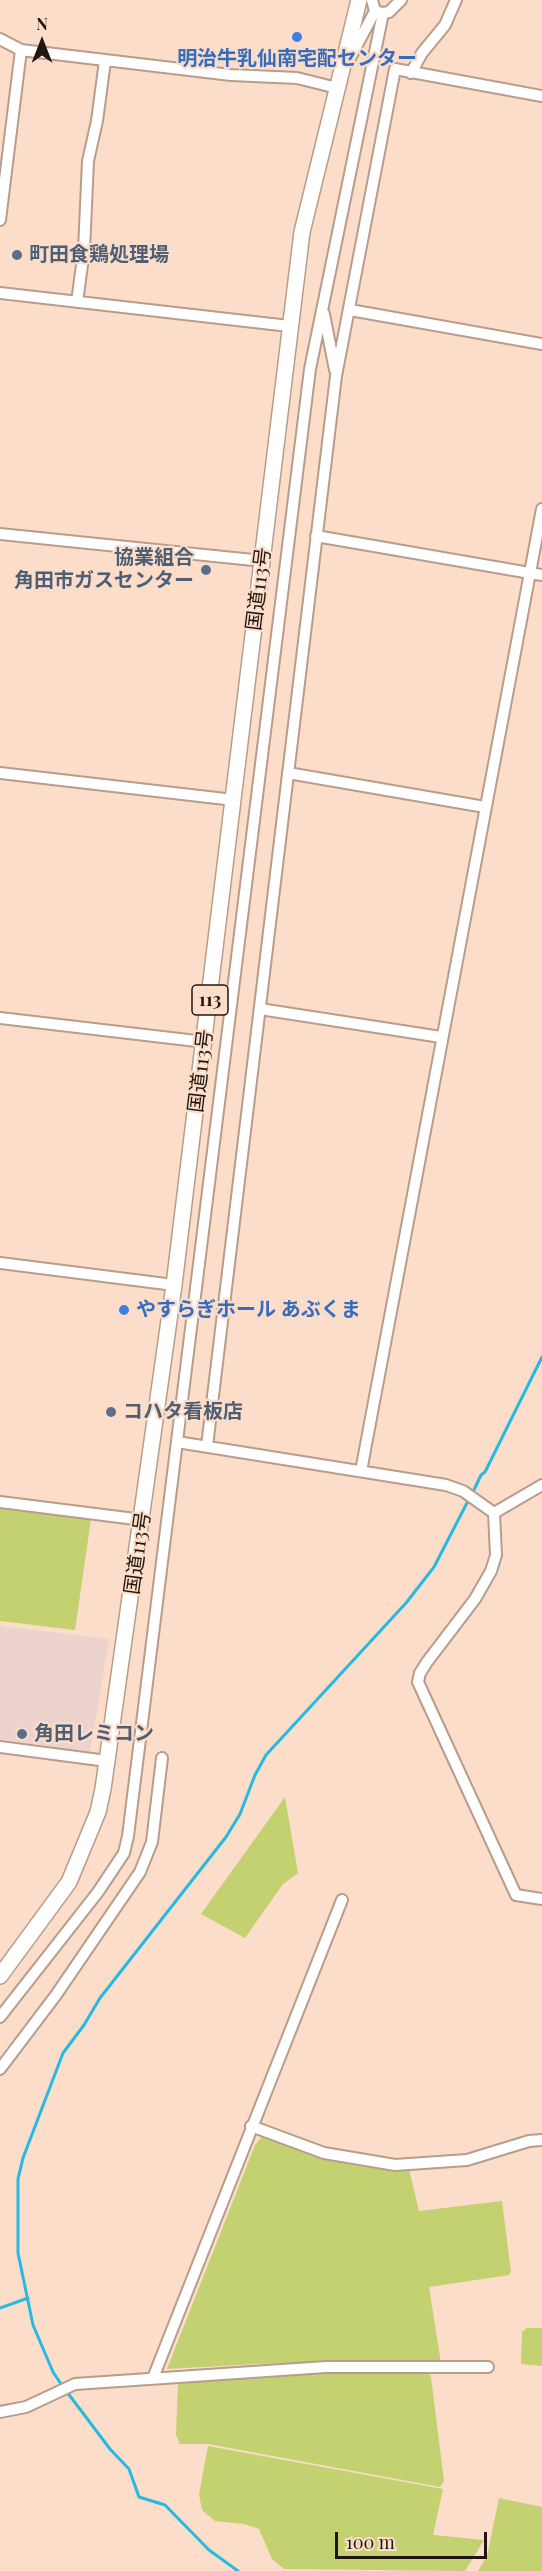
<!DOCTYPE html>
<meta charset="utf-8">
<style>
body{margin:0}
#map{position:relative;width:542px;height:2571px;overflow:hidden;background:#fbddc9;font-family:"Playfair Display",serif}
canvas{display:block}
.north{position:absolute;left:12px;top:12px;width:60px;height:60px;-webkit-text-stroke:4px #fbddc9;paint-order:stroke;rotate:0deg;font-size:16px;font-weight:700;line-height:24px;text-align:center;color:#221710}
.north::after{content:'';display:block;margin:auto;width:21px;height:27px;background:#221710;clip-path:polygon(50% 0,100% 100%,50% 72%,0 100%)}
.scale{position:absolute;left:335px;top:2532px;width:152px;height:27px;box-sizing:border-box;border:3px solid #221710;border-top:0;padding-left:8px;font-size:18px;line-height:21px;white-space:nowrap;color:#221710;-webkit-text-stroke:4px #fbddc9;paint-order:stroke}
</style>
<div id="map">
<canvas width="542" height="2571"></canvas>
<div class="north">N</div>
<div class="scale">100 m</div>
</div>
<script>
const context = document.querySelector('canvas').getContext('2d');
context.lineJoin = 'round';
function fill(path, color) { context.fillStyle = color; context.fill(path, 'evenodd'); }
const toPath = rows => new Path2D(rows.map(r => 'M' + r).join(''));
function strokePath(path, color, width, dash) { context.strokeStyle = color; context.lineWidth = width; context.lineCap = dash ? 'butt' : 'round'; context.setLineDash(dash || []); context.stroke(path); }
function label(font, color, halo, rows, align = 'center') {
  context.font = font + ' "Playfair Display","Noto Sans JP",serif'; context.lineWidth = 4.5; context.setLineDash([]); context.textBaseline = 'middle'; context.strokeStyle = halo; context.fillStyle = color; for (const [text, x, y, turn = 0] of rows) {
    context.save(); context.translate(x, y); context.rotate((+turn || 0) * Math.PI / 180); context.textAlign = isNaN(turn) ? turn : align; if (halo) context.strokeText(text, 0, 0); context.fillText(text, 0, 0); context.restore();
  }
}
fill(toPath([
 [0,1626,109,1639,90,1752,0,1739]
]), '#edd3cd');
fill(toPath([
 [0,1508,91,1519,75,1630,0,1621],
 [285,1797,298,1873,283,1884,245,1938,201,1914],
 [264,2134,351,2165,396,2172,409,2169,419,2211,502,2201,511,2272,509,2275,429,2287,441,2363,257,2364,167,2369,255,2145],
 [527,2328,542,2328,542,2366,521,2364,522,2332],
 [427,2370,431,2377,444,2481,440,2487,208,2444,180,2444,176,2435,178,2384,183,2377,245,2373],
 [208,2446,443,2489,433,2535,484,2540,465,2571,284,2569,272,2559,259,2529,244,2524,215,2521,202,2510,199,2494],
 [499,2498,542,2507,542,2571,478,2571,487,2556]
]), '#c3d171');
strokePath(toPath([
 [472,1494,481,1475,485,1472,542,1357],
 [0,2308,28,2298],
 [63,2387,53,2372,33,2325,18,2253,18,2179,23,2158,63,2053,84,2025,100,1998,226,1837,240,1814,255,1775,266,1755,406,1603,434,1567,469,1499],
 [67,2392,110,2449,129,2469,139,2497,165,2505,209,2550,238,2571]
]), '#26bae3', 3);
const minor = toPath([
 [372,0,375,11,383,13,389,12,401,0],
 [0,39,21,50,231,75,297,78,337,88],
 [348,62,375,11],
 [411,73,422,53,445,25,456,0],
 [0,220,21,50],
 [0,293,289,326],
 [77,302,84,250,88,161,97,121,105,61],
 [350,310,542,344],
 [324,314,335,370],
 [0,534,263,561],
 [316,536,542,575],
 [0,773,234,800],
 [288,773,485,807],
 [260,1009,441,1037],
 [0,1018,205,1042],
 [0,1263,174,1285],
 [177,1442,446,1485,463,1491,494,1513,496,1555,491,1571,475,1599,427,1662,420,1673,418,1682,516,1895,542,1899],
 [207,1446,336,376,395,69,542,96],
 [361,1471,542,509],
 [0,1502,143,1520],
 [494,1513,542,1485],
 [0,1747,107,1761],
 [0,2017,98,1892,124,1853,128,1836,310,369,383,13],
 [0,2069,56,1995,140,1872,152,1842,162,1758],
 [251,2126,324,2153,395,2165,467,2160,529,2141,542,2140],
 [153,2378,342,1900],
 [0,2412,26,2407,75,2384,326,2367,488,2367]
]);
const highway = toPath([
 [0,1976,69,1882,98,1812,103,1789,174,1285,302,232,359,0]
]);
strokePath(minor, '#b99c8a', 14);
strokePath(highway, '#b99c8a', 18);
strokePath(minor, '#fff', 10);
strokePath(highway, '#fff', 15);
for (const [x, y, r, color] of [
 [297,37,6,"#3f7fe0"],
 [17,255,6,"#5c6f8a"],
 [206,570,6,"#5c6f8a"],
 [124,1310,6,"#3f7fe0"],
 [111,1412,6,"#5c6f8a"],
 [22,1734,6,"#5c6f8a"]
]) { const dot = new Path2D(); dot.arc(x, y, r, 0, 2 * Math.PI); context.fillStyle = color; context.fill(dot); strokePath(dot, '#fbddc9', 2); }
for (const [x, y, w] of [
 [210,1000,36]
]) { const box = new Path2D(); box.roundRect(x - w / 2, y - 15, w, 30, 4.5); context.fillStyle = '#fbddc9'; context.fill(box); strokePath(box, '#221710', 1.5); }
label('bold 18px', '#221710', null, [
 ["113",210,1000]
]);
label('bold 20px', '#366cbe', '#fbddc9', [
 ["明治牛乳仙南宅配センター",297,59],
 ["やすらぎホール あぶくま",136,1310,"left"]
]);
label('bold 20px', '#4e5e75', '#fbddc9', [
 ["町田食鶏処理場",29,255],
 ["協業組合",194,558,"right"],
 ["角田市ガスセンター",194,581,"right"],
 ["コハタ看板店",123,1412],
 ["角田レミコン",34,1734]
], 'left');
label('20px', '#221710', '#fbddc9', [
 ["国道113号",259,589,-83],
 ["国道113号",201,1071,-83],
 ["国道113号",138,1553,-82]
]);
</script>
